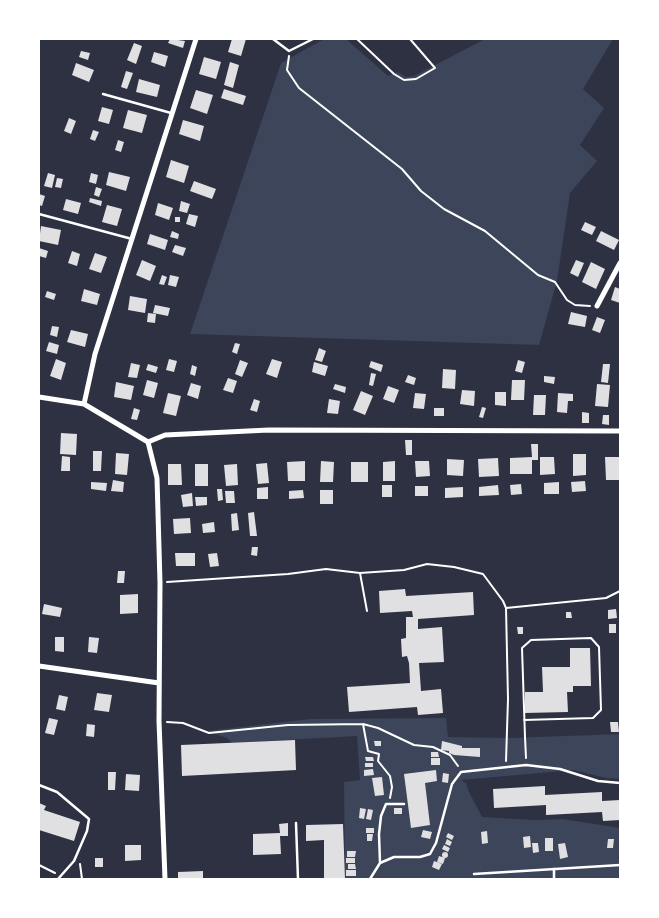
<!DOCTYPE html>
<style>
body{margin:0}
#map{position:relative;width:659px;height:918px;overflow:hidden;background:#2d3142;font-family:"Nunito Sans",sans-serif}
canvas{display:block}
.frame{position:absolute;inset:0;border:40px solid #fff;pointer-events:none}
</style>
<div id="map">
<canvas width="659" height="918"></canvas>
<div class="frame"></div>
</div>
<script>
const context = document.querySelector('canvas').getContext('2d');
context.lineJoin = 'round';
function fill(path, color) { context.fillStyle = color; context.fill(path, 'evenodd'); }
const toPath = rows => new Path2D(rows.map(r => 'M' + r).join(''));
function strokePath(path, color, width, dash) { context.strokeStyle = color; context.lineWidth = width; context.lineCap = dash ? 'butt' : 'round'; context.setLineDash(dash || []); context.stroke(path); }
fill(toPath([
 [324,39,346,39,388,76,397,72,406,77,414,76,485,39,613,39,583,89,604,108,580,145,597,161,570,193,557,281,539,345,190,334,281,63],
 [446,718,448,737,510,738,620,734,620,779,606,778,573,770,461,780,466,783,468,790,482,817,534,820,563,819,620,828,620,879,345,879,344,782,360,780,357,736,233,743,227,738,207,731,309,719]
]), '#3c4559');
fill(toPath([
 [170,39,185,41,183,48,168,43],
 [232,39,246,39,241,56,228,52],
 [134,43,142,46,136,64,127,60],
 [81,51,90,53,88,60,79,57],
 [154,52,168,56,165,67,151,62],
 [204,57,221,62,216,79,199,74],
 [230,62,239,65,233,88,224,85],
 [76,63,94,70,89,82,72,75],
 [126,71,133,73,127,89,121,87],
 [139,79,160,85,157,97,136,92],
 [224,89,246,96,243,105,221,98],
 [196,90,213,95,207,114,190,108],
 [102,107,113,110,109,124,98,121],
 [128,110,147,115,142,133,123,128],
 [69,118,76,121,71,134,64,131],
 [183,120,204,126,200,141,179,134],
 [93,130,99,132,95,141,90,139],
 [118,140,124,142,121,152,115,150],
 [171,160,189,166,184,183,166,177],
 [109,172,130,177,126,191,106,185],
 [48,173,55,175,52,188,44,186],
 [91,173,98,175,96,184,89,182],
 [57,178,63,179,61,188,55,187],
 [194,181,216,189,212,199,190,191],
 [96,187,102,189,99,197,94,195],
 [39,194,45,196,42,206,39,205],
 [90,198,102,201,101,206,89,202],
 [66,199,81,203,78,214,63,210],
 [181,201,190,204,187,213,179,211],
 [158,203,173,208,169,220,155,215],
 [107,205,122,209,117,226,102,222],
 [189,214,198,216,195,227,186,224],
 [175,217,180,217,180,222,175,222],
 [585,222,596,227,592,235,581,230],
 [41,226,61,230,58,245,39,241],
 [172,231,179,234,178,239,170,237],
 [601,231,619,240,614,250,596,241],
 [150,234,168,240,165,250,147,244],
 [175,245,186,248,183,256,172,252],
 [39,248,48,251,46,258,39,256],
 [72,251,80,254,77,266,68,263],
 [95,253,107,257,101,273,89,269],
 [142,260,156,266,150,281,136,275],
 [576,260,584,263,578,277,570,273],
 [591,262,605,269,596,289,582,282],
 [162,275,167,277,164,285,159,284],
 [170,275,179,277,176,287,168,285],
 [615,287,620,289,620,303,611,300],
 [84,289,100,294,97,305,81,301],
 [47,291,56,294,54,300,45,297],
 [130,296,147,299,145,313,128,310],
 [155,305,170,308,168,316,153,313],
 [571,312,587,316,585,327,568,324],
 [148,313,156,314,155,323,147,322],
 [597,317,605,320,600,333,592,330],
 [52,326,59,327,57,337,50,335],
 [71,330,88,334,85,347,67,342],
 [49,342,59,345,57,354,46,351],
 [235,343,240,344,237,354,232,352],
 [319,348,326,351,322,362,315,360],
 [56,359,66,363,61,380,50,376],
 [169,359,177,361,174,372,166,370],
 [272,359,282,362,277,378,266,374],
 [240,360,248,363,242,377,235,374],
 [518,360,525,362,522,373,515,371],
 [371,361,383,365,381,372,369,367],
 [314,362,328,366,325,376,312,372],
 [131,363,140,365,137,378,128,377],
 [148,364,158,367,156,373,146,370],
 [603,364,610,364,608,383,601,382],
 [192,365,197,367,195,376,190,374],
 [443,369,456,370,455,389,442,388],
 [371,373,376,374,373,386,369,385],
 [408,375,416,378,414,385,405,382],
 [544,376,555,377,554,384,544,382],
 [228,378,237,381,233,393,223,390],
 [147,380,158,383,154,398,143,395],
 [512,380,525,380,524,400,511,400],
 [116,382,134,386,131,400,114,397],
 [191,383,201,386,198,399,187,395],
 [335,384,346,387,345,393,333,389],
 [597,384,610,385,608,407,595,406],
 [388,386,399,390,394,403,383,399],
 [462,390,475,391,474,406,460,404],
 [361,391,373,396,365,415,353,410],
 [495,392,506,392,506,406,495,405],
 [168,393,181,396,176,416,163,413],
 [415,393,426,394,424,409,413,408],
 [558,393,573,394,573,401,568,401,567,413,557,412],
 [534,395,546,395,545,415,533,415],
 [254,399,260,401,257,412,250,410],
 [329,399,340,401,338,414,327,413],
 [482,407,486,408,483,418,479,417],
 [134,408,140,410,137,420,131,419],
 [434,408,444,408,444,416,434,416],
 [582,412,589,413,589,423,582,423],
 [603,415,609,415,609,425,602,424],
 [61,433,77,434,76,455,60,454],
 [405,440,412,440,412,455,406,455],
 [531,444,538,444,538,460,532,460,532,474,510,474,510,458,532,457],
 [93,451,102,451,101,471,93,471],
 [116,453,129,454,127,475,115,474],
 [573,454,586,454,586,475,573,476],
 [62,456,70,457,70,471,61,471],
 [540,457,554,457,555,474,540,475],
 [605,457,620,457,620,480,606,480],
 [498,458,499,476,479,477,478,459],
 [447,459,464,460,463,476,447,475],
 [305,461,305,481,288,481,287,462],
 [321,461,334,462,333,482,320,482],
 [395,461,395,481,383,481,383,462],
 [415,461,429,461,430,476,416,477],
 [351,462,368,462,368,482,351,482],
 [267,463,269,483,258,484,256,464],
 [168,464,181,464,182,485,168,485],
 [195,464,208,464,208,486,195,486],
 [237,464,238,485,226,486,224,465],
 [113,480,124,482,123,492,111,491],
 [585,481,586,491,572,492,571,482],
 [91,482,107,483,106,491,91,489],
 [559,482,559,494,544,494,544,483],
 [521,484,522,494,511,495,510,485],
 [382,485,392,485,392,497,382,497],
 [498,485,499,495,479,496,479,487],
 [415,486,428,486,428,496,415,496],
 [268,487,268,499,257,499,257,488],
 [463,487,463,497,445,498,445,488],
 [217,489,222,489,223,500,218,501],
 [303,490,304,498,289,499,289,491],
 [320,490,333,490,333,504,320,504],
 [225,491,234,491,235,503,226,503],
 [192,493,193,506,183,507,181,495],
 [195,497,207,497,207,505,196,506],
 [254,512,257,536,250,536,248,513],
 [237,513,239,530,232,531,231,514],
 [190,518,191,533,174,534,173,519],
 [214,522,215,532,203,533,202,524],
 [252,547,258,547,257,556,251,555],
 [175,553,195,553,195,566,176,566],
 [217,553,219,566,210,567,208,554],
 [118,571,125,571,124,583,117,583],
 [405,589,406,596,473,592,474,615,418,619,418,629,442,627,444,662,419,663,421,691,441,689,443,713,418,715,417,707,349,712,347,687,410,683,409,663,407,656,402,657,401,639,406,638,406,617,413,617,412,611,380,613,379,591],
 [138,594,138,613,120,614,120,595],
 [44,604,62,608,60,617,42,614],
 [616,609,617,618,608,619,608,610],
 [566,612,571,612,572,618,566,618],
 [609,624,616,624,616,633,609,633],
 [517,627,523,627,523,634,518,634],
 [55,637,64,637,64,652,55,651],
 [89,637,99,638,97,653,88,652],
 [570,648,590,648,591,686,573,686,573,692,567,692,568,712,525,713,525,692,543,692,542,667,570,667],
 [97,693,112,695,109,712,94,710],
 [59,695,68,697,65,711,56,709],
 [49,718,58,720,54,735,45,733],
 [610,722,618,722,619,732,611,732],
 [87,724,95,725,94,737,86,736],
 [295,740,296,770,182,776,181,745],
 [374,741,381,741,381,746,375,746],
 [442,741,462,746,462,748,480,748,480,757,454,755,449,753,449,751,441,750],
 [431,752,438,752,439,757,431,757],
 [365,757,373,757,374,761,366,761],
 [431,758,440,758,440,765,431,765],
 [365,763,373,763,373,767,365,767],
 [373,769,374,775,364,776,364,770],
 [436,770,437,781,425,783,430,825,411,828,404,774],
 [108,772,116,772,115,790,108,790],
 [443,773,449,774,448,783,442,782],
 [126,774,140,775,139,791,125,790],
 [382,777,384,795,375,796,372,778],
 [545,786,545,795,602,792,602,801,620,800,620,820,603,821,602,812,546,815,546,805,494,808,493,789],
 [39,803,46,806,44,810,80,822,74,841,39,830],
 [360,808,366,809,364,819,359,818],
 [394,808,402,808,402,814,394,814],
 [368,809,373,810,371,820,366,819],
 [288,823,288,836,280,836,281,854,253,855,253,834,280,833,279,824],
 [343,824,345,879,324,879,324,840,306,841,306,825],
 [366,828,374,828,374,833,366,833],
 [423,830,432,832,430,839,421,837],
 [487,831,488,843,482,844,481,832],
 [448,833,454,836,452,840,446,837],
 [367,834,373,834,372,841,367,841],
 [530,836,531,847,524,848,523,837],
 [545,838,553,838,553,851,545,851],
 [447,839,452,842,450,846,445,844],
 [608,839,614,839,613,848,607,848],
 [532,843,538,843,539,852,533,853],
 [565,843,568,857,560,859,558,844],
 [125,845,141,845,141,860,125,861],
 [444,845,450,848,448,852,442,849],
 [347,851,356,851,355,857,347,857],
 '442 855a3 3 0 1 1 6 0a3 3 0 1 1-6 0Z',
 [439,856,445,858,443,864,437,862],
 [95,858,103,858,103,867,95,867],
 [346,858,355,858,355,863,346,863],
 [434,861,442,864,439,870,432,867],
 [348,864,355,864,356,869,348,869],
 [346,870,356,870,356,876,346,876],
 [203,871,203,879,178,879,178,872]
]), '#e0e0e3');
strokePath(toPath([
 [357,39,394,74,404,80,416,79,435,68,410,39],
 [289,56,287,70,299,88,402,169,421,191,444,209,485,231,538,275,555,282,567,300,575,305,590,306],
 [360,573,367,611],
 [167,582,288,574,326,569,360,573,404,570,427,564,454,567,483,574,503,601,506,608,606,598,620,591],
 [524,720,593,718,601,710,599,647,591,638,531,640,522,648,525,737,526,758],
 [167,722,183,723,209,733,288,725,363,724,378,728,414,745,433,747,450,755,458,766],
 [363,724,368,751,379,754,378,761,390,776,392,787,390,798],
 [506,761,508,699,506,608],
 [80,864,82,879],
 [39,865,55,873]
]), '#fff', 2);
strokePath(toPath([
 [273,39,289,51,313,39],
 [103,94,171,113],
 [39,214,132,239],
 [39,785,57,792,89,819,87,831,74,861,58,879],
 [296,823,298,879],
 [380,863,379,834,381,816,386,804,404,804],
 [554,869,554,879],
 [474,874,620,865],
 [370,879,380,863,394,857,420,857,430,854,436,843,452,784,461,772,526,765,560,769,598,781,620,783]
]), '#fff', 2.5);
strokePath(toPath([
 [597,306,620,263],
 [39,397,84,404,148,442],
 [84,404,95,354,196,39],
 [148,442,165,435,269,430,620,431],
 [148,442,157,478,160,583,159,721,165,879],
 [39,666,159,683]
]), '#fff', 5);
</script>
